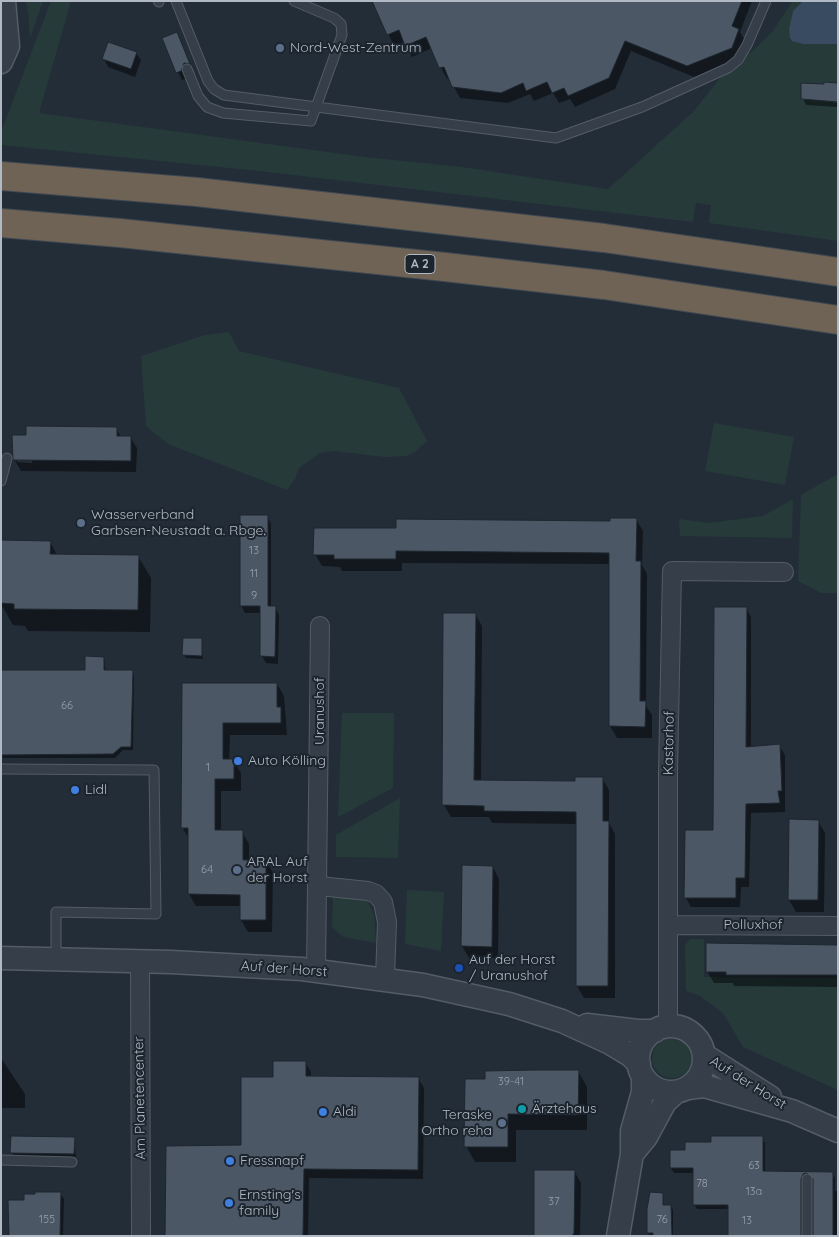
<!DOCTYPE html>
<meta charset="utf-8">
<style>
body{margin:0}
#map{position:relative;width:839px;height:1237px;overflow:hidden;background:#232d38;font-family:Quicksand,sans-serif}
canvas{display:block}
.frame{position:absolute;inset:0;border:2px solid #b1b9c5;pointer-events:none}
</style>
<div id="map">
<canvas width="839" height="1237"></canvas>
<div class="frame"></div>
</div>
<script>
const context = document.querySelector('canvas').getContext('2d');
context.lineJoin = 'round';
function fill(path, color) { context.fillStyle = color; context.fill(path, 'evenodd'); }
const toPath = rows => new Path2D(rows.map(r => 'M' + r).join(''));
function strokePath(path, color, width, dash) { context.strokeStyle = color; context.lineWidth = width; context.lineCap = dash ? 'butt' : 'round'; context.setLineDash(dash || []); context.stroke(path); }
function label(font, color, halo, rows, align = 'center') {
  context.font = font + ' Quicksand,sans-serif'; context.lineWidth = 4; context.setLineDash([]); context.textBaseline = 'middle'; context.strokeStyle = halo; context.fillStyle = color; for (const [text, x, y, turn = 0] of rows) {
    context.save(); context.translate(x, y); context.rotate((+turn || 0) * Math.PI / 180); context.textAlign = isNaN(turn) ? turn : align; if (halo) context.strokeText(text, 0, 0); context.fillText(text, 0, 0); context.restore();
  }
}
fill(toPath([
 [26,1,43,1,30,38,28,12],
 [51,1,71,1,39,113,365,157,462,167,608,189,694,111,723,74,754,50,772,32,793,1,803,1,793,11,789,29,790,38,803,44,838,44,838,241,709,223,711,205,696,203,693,222,259,171,1,145,1,132],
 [229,332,239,351,399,388,427,441,415,452,406,456,384,457,334,451,320,453,299,468,295,479,287,490,168,444,146,426,141,356,205,335],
 [714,423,794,437,785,485,705,471],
 [838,474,838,593,821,593,798,581,801,495],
 [793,499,792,538,680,536,679,519,708,523,763,516],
 [342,713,394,713,393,788,338,817],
 [400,798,398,858,336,857,336,835],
 [407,890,444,892,441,951,405,944],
 [333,894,366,897,374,915,376,943,343,937,332,927],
 [690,939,704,939,704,977,838,978,838,1090,743,1047,723,1013,700,996,686,991,685,945],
 '652 1058a20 20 0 1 1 40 0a20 20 0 1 1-40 0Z'
]), '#263a3a');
fill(toPath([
 [803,1,838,1,838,44,803,44,792,41,790,38,789,29,793,11]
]), '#394b61');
fill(toPath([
 [373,1,752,1,740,32,745,41,738,59,694,77,631,51,615,89,575,107,570,99,559,103,553,93,534,101,530,94,508,103,460,98,449,78,447,79,441,68,432,48,412,57,404,42,394,46],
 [181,41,193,71,188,71,185,79,182,80,178,72],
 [136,53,141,60,135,77,108,67,104,59],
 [803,98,838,103,838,107,806,105],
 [116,428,121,437,130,437,137,448,136,472,21,471,14,459,13,436],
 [17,459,32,460,32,463,17,462],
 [267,516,271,524,271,607,275,607,279,615,278,664,266,663,262,656,262,613,245,613,241,605],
 [636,519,643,531,642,565,647,574,646,706,652,715,652,738,617,738,610,726,610,564,402,563,402,571,342,571,340,567,322,566,315,554,398,530,611,522],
 [1,541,50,542,57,555,138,556,151,578,150,632,28,631,25,626,13,625,1,604],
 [746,608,751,617,751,748,779,746,785,755,785,812,751,813,749,887,741,887,740,907,691,907,686,898,714,832],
 [475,614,482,626,481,781,577,782,602,778,609,790,609,823,615,834,615,998,584,998,577,986,578,824,492,823,489,817,451,817,444,805],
 [201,640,203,659,186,658,184,655],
 [104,658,106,672,132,672,134,675,133,750,123,750,115,758,3,758,1,671,86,671],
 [183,684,277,684,284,696,287,735,230,735,229,760,234,761,241,773,241,791,221,791,221,831,242,832,249,844,249,861,266,861,273,873,272,932,248,932,241,920,241,906,196,906,189,894,189,839,182,827],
 [818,821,825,833,824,912,796,912,789,900],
 [493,867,499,879,498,958,469,958,462,946],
 [838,947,838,987,734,986,733,983,714,983,707,971],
 [1,1058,25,1094,25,1108,1,1108],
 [305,1062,311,1072,311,1077,418,1078,424,1088,423,1179,309,1178,308,1236,167,1236,242,1146,274,1078],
 [578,1071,587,1087,587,1130,516,1130,516,1162,475,1162,466,1146,487,1080],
 [762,1138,765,1143,765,1173,832,1173,835,1178,835,1191,838,1191,838,1236,814,1236,814,1181,811,1177,806,1179,803,1236,731,1236,729,1209,697,1209,694,1204,694,1173,674,1173,671,1168,686,1151,712,1144],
 [74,1139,76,1157,14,1156,12,1152],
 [574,1171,581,1183,580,1236,534,1236],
 [60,1193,64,1199,63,1236,10,1236,26,1202],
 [662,1194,664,1206,671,1206,673,1210,673,1236,650,1236,648,1233]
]), '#0007');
const building = toPath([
 [372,1,742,1,732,26,739,29,732,48,687,66,625,41,609,78,568,96,564,88,552,93,547,82,526,91,523,83,501,93,452,87,444,67,439,68,426,37,405,46,399,30,387,35,372,1],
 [177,32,190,64,184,63,181,71,176,73,162,38,177,32],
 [108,42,137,52,131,69,102,59,108,42],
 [824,82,838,83,838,102,801,99,801,83,824,84,824,82],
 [26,426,117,427,117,436,131,436,131,461,13,460,12,435,26,435,26,426],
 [240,515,268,515,268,606,276,606,275,657,260,656,260,606,240,606,240,515],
 [610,518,637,518,636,561,641,561,640,701,646,701,645,727,609,726,609,553,396,551,396,559,334,559,334,555,313,555,314,528,396,528,396,519,610,521,610,518],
 [1,540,51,541,50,554,139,555,138,610,14,609,14,604,1,603,1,540],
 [714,607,747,607,746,747,780,744,782,791,778,791,780,803,746,804,745,878,736,878,736,898,684,898,685,830,713,830,714,607],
 [443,613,476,613,474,780,575,781,575,777,603,777,603,821,609,821,608,986,576,986,576,812,484,811,484,806,442,805,443,613],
 [183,638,202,638,202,656,182,655,183,638],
 [85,656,104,657,104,670,133,670,131,747,121,747,113,754,1,755,1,670,85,670,85,656],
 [182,683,277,683,277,707,281,707,281,723,223,723,223,759,234,759,234,779,215,779,215,830,243,830,243,860,266,860,266,920,240,920,240,895,188,894,188,828,181,828,182,683],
 [789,819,819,820,818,900,788,900,789,819],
 [462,865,493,866,492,947,461,946,462,865],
 [706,943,838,945,838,975,726,975,726,972,706,972,706,943],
 [273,1061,306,1061,306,1076,419,1077,418,1170,304,1169,303,1236,165,1236,166,1146,241,1145,241,1077,273,1077,273,1061],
 [535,1070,579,1070,578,1115,508,1114,508,1147,464,1147,465,1079,485,1079,485,1071,535,1070],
 [11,1136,75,1137,74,1154,10,1153,11,1136],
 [711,1136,763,1136,763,1171,833,1172,833,1236,813,1236,813,1179,807,1173,803,1174,801,1179,801,1236,728,1236,728,1205,693,1205,693,1168,670,1168,670,1150,685,1150,685,1142,711,1142,711,1136],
 [534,1170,575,1170,574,1233,572,1236,534,1236,534,1170],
 [35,1192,61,1192,60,1236,9,1236,8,1200,24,1200,24,1194,35,1194,35,1192],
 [650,1192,663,1193,663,1205,671,1205,672,1236,653,1236,653,1233,647,1233,647,1209,650,1192]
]);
fill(building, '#4b5764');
strokePath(building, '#1e262f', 1);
const service = toPath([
 [158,1,159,2],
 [176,1,208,81,214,89,224,95,556,138,642,107,728,68,738,60,747,45,766,1],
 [187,69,198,96,207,107,223,113,311,121,342,35,341,24,334,18,294,1],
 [1,481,7,458],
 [1,769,154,770,156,914,56,912,56,958],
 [1,1160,72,1162],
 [807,1236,807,1179]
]);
const minor = toPath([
 [319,886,368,891,376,894,383,902,387,922,385,979],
 [668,925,838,926],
 [140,961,141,1236],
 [316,971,320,626],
 [668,1026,668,773,672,571,784,572]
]);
const tertiary = toPath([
 [1,62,8,46,4,1],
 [1,958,171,962,302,969,423,985,509,1004,562,1021,610,1043,630,1055,639,1064],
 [587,1025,638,1031,655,1031],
 '638 1059a33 33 0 1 1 66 0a33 33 0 1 1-66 0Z',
 [704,1055,770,1097],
 [688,1088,704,1086,792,1111,838,1131],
 [632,1154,646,1137,665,1102,676,1092],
 [618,1236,632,1154,632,1131,643,1092,643,1076]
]);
const motorway = toPath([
 [1,176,197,192,604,238,838,272],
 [1,223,120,233,445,267,604,285,838,320]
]);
strokePath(service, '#545c66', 11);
strokePath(minor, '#545c66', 20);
strokePath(tertiary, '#545c66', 25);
strokePath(motorway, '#414953', 30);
strokePath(service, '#363f49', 9);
strokePath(minor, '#363f49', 18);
strokePath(tertiary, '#363f49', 22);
strokePath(motorway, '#6e6354', 28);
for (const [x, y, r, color] of [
 [280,48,5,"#5c6f8a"],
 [81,523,5,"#5c6f8a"],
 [238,761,5,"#3f7fe0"],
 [75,790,5,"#3f7fe0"],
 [237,870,5,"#5c6f8a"],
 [459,968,5,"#1a4fb4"],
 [522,1109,5,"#0f9aa8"],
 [323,1112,5,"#3f7fe0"],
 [502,1123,5,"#5c6f8a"],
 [230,1161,5,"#3f7fe0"],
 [229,1203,5,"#3f7fe0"]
]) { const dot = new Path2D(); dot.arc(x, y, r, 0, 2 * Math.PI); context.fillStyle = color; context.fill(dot); strokePath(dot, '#1c242d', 2); }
label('11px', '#98a0ad', null, [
 ["13",254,551],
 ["11",254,574],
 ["9",254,596],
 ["66",67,706],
 ["1",208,768],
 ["64",207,870],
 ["39-41",511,1082],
 ["63",754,1166],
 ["78",702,1184],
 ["13a",754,1192],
 ["37",554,1202],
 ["155",47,1220],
 ["76",662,1220],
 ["13",747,1221]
]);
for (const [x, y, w] of [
 [420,264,30]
]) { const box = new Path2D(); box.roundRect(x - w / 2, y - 9.5, w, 19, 4); context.fillStyle = '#1c242d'; context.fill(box); strokePath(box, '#b1b9c5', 1); }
label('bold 12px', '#b1b9c5', null, [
 ["A 2",420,264]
]);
label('14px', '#b1b9c5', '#1c242d', [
 ["Nord-West-Zentrum",290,48],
 ["Wasserverband",91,515],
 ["Garbsen-Neustadt a. Rbge.",91,531],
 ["Auto Kölling",248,761],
 ["Lidl",85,790],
 ["ARAL Auf",247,862],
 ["der Horst",247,878],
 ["Auf der Horst",469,960],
 ["/ Uranushof",469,976],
 ["Ärztehaus",532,1109],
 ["Aldi",333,1112],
 ["Teraske",492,1115,"right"],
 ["Ortho reha",492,1131,"right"],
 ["Fressnapf",240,1161],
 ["Ernsting's",239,1195],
 ["family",239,1211]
], 'left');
label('14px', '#b1b9c5', '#1c242d', [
 ["Uranushof",320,711,-90],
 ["Kastorhof",669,743,-89],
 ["Polluxhof",753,925],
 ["Auf der Horst",284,969,4],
 ["Auf der Horst",748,1083,32],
 ["Am Planetencenter",140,1098,-91]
]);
</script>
